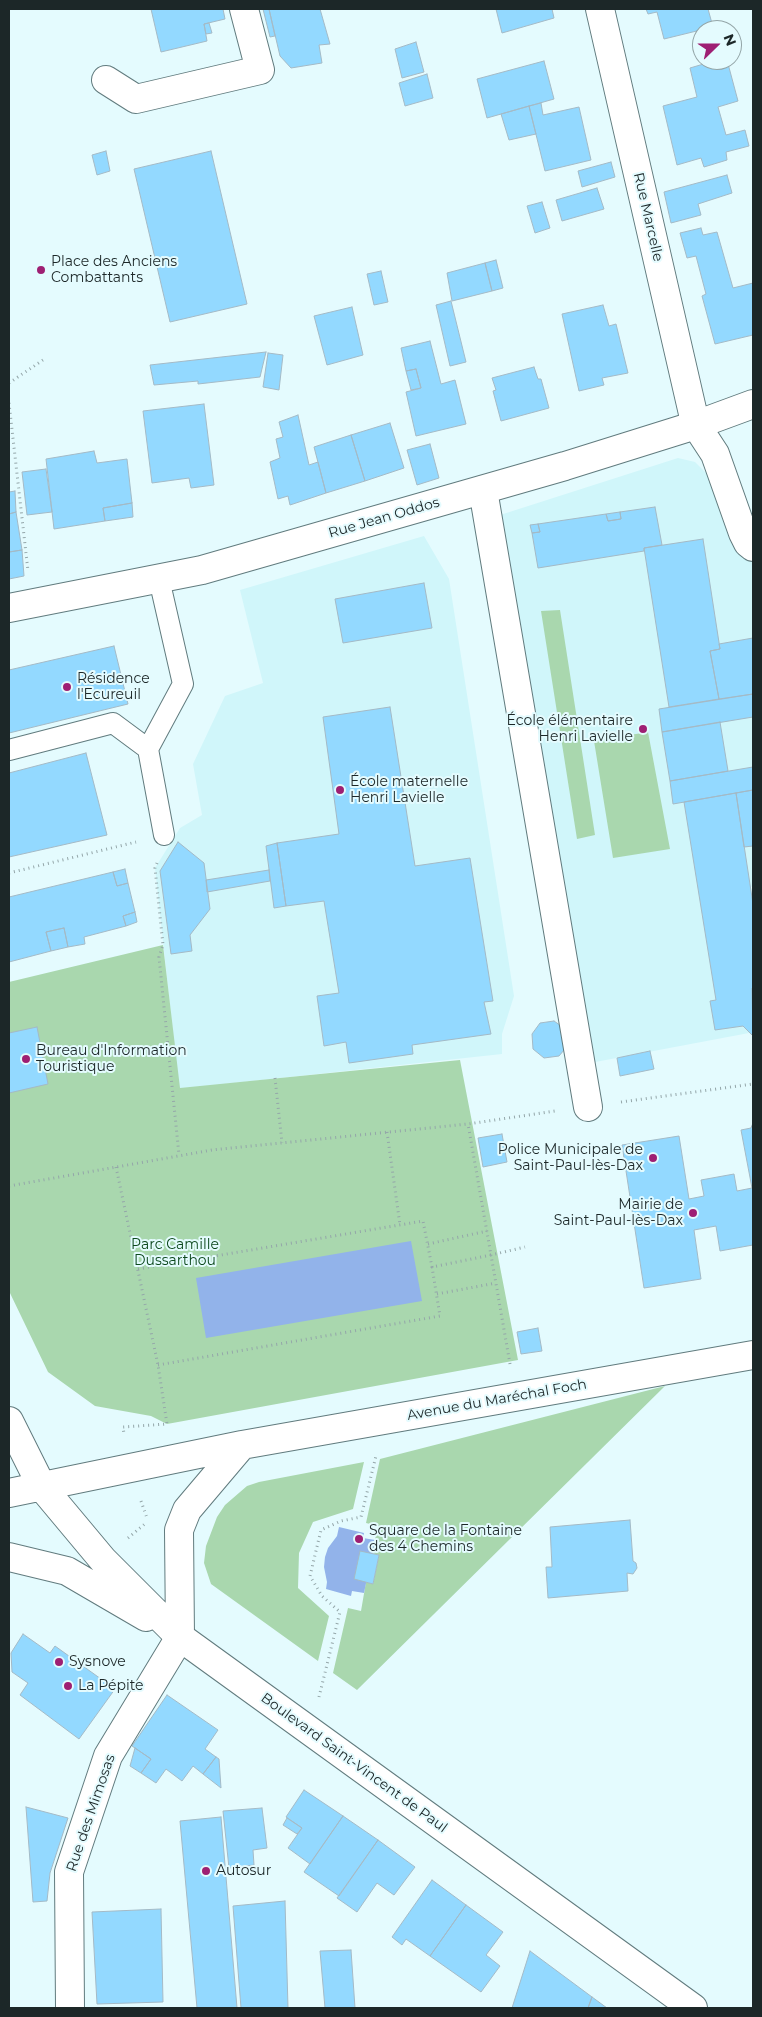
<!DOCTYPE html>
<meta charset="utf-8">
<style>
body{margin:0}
#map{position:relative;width:762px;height:2017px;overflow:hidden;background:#e4fbfe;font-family:Montserrat,sans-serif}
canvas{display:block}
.frame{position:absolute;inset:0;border:10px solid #1c2728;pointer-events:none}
.north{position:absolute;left:692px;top:20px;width:50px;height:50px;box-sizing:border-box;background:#e4fbfe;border:1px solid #94a6a8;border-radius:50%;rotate:68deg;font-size:14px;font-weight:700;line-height:20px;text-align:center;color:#1c2728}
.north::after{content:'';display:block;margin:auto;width:18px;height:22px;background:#9e1f73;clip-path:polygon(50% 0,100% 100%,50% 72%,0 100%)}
</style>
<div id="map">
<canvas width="762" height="2017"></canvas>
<div class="frame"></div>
<div class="north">N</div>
</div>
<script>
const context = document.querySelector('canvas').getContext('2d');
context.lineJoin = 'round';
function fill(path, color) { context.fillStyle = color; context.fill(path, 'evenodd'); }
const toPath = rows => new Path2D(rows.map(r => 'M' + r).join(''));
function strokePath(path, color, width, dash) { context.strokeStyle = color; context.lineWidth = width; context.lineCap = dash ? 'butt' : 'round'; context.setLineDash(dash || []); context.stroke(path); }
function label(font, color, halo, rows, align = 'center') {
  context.font = font + ' Montserrat,sans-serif'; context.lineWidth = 4; context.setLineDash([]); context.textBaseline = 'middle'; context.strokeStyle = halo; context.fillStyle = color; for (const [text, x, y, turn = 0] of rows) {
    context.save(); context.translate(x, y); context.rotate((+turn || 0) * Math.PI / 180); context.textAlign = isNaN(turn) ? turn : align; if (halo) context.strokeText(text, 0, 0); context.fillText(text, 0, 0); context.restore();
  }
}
fill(toPath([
 [678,458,695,462,713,480,742,553,753,561,753,886,751,887,753,904,753,1036,749,1033,590,1063,497,516],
 [424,536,449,579,514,996,502,1034,502,1054,179,1089,155,868,180,828,202,815,193,764,225,696,263,683,240,590]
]), '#d0f6fa');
fill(toPath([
 [560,610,595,835,577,839,541,611],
 [648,732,670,849,613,858,594,741],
 [163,945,180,1088,460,1060,518,1360,167,1424,151,1416,95,1406,48,1372,9,1291,9,982],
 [665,1386,357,1690,333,1673,348,1608,361,1611,366,1582,373,1584,379,1555,372,1553,378,1526,366,1523,380,1459],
 [364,1462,353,1509,313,1522,299,1553,298,1588,329,1616,318,1661,211,1584,204,1563,206,1546,217,1517,225,1505,247,1486,259,1482]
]), '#a9d7ae');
fill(toPath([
 [411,1241,422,1301,206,1338,196,1278],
 [339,1527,364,1533,363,1538,375,1540,364,1593,352,1591,351,1596,326,1589,327,1582,324,1567,325,1557,328,1548,337,1536]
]), '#92b3ea');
const building = toPath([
 [151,9,223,9,225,19,204,24,207,41,161,52,151,9],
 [263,9,269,9,275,36,270,37,263,9],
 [269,9,320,9,330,44,319,45,322,63,291,68,280,56,269,9],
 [496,9,552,9,554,18,502,33,496,9],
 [646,9,708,9,713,27,664,39,657,12,648,14,646,9],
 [209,23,212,33,206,34,204,24,209,23],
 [416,42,424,72,402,78,395,49,416,42],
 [717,60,727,60,738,101,718,107,726,135,745,130,749,146,726,152,727,160,704,167,701,158,677,165,663,106,697,97,690,68,717,60],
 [544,61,554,99,487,118,477,79,544,61],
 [427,74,433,98,405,106,399,83,427,74],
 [541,103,543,115,579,107,591,160,545,171,529,106,541,103],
 [529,106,536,134,509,140,501,114,529,106],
 [106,151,110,171,97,175,92,155,106,151],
 [211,151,247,304,170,322,134,169,211,151],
 [611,162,615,177,582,187,578,171,611,162],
 [727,175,732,193,698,204,701,215,671,223,664,192,727,175],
 [597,188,604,209,562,221,556,200,597,188],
 [542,202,550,228,535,233,527,206,542,202],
 [701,228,703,235,717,232,733,288,753,283,753,335,715,344,702,296,706,294,696,256,687,258,680,233,701,228],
 [496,260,503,288,492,291,485,263,496,260],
 [485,263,492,291,452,301,447,273,485,263],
 [381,271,388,302,374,305,367,274,381,271],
 [451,301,466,362,450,366,436,305,451,301],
 [603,305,609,326,616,324,628,373,602,378,604,385,579,391,562,314,603,305],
 [352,307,363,355,327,365,314,316,352,307],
 [430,341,441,384,455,380,466,424,416,436,406,392,421,388,416,369,406,371,401,348,430,341],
 [266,352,260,377,198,384,198,381,154,385,150,365,266,352],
 [268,353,283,355,279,390,263,387,268,353],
 [534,367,538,379,541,379,549,408,501,421,493,391,496,390,492,378,534,367],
 [416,369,421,388,411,390,406,371,416,369],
 [204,404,214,485,191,488,189,478,152,483,143,411,204,404],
 [298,415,309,465,318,462,326,493,290,505,288,496,278,499,270,462,280,458,276,439,283,437,279,422,298,415],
 [390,423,404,468,365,481,351,435,390,423],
 [351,435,365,481,326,493,314,447,351,435],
 [430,444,439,478,417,485,407,450,430,444],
 [94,451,97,463,127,459,132,503,103,508,105,521,54,529,46,459,94,451],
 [46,469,52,512,27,515,22,472,46,469],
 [15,491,16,512,9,514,9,492,15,491],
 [132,503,133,517,105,521,103,508,132,503],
 [655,507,662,545,644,548,644,551,538,568,532,533,540,532,538,524,606,514,608,521,621,519,620,512,655,507],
 [16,512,22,550,9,552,9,514,16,512],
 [620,512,621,519,608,521,606,514,620,512],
 [538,524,540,532,532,533,530,525,538,524],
 [703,539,720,649,710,651,719,699,669,707,644,548,703,539],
 [22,550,24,576,9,579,9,552,22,550],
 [424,583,432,628,343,643,335,599,424,583],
 [753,638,753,694,719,699,710,651,720,649,719,644,753,638],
 [114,646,128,704,9,733,9,670,114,646],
 [753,694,753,717,662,732,659,709,753,694],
 [390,707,415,866,470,858,493,1001,484,1002,491,1034,412,1045,413,1054,349,1063,346,1042,324,1046,317,996,339,993,324,901,286,906,277,843,339,834,323,717,390,707],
 [720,722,728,771,670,781,662,732,720,722],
 [86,753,107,835,9,857,9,773,86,753],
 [753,767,753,790,673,804,670,781,753,767],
 [753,790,753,846,744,847,736,793,753,790],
 [736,793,753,904,753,988,752,988,753,1036,743,1026,715,1030,710,1001,716,1000,684,802,736,793],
 [178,842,204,863,210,909,190,935,192,951,171,954,160,871,178,842],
 [277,843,286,906,274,908,266,846,277,843],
 [125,869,128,883,117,886,113,872,125,869],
 [269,870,270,881,207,892,206,880,269,870],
 [113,872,117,886,128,883,135,912,123,916,126,926,84,937,85,944,68,947,64,928,46,932,51,951,9,962,9,897,113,872],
 [135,912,137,922,126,926,123,916,135,912],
 [64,928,68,947,51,951,46,932,64,928],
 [554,1021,567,1030,570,1043,559,1056,544,1058,533,1049,532,1034,540,1023,554,1021],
 [37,1027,48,1084,9,1093,9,1033,37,1027],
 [650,1051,654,1069,620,1076,617,1058,650,1051],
 [753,1123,753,1245,720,1251,716,1226,694,1230,701,1279,644,1288,622,1145,679,1136,689,1199,704,1196,701,1180,734,1174,737,1191,752,1188,741,1130,751,1128,753,1123],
 [502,1134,507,1162,483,1167,478,1138,502,1134],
 [538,1328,542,1351,521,1354,517,1332,538,1328],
 [630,1520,633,1561,636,1563,637,1568,633,1574,627,1573,628,1591,548,1598,546,1567,552,1567,550,1527,630,1520],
 [360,1551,379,1555,373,1584,354,1579,360,1551],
 [23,1634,50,1653,55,1646,115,1689,79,1739,20,1695,28,1683,12,1672,11,1653,23,1634],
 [167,1695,218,1730,205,1749,216,1757,203,1774,193,1766,182,1781,166,1769,156,1783,141,1773,151,1759,132,1746,167,1695],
 [135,1748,151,1759,141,1773,130,1766,135,1748],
 [216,1757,219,1759,221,1788,203,1774,216,1757],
 [304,1790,343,1816,310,1864,288,1848,302,1828,286,1817,304,1790],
 [26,1807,68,1818,50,1873,47,1901,33,1902,26,1807],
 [262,1808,267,1848,253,1850,254,1865,229,1868,223,1811,262,1808],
 [343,1816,378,1840,339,1896,304,1872,343,1816],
 [221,1817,237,2008,197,2008,180,1821,221,1817],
 [287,1818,302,1828,297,1834,283,1825,287,1818],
 [378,1840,415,1867,394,1895,377,1883,357,1912,337,1898,378,1840],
 [432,1880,466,1905,430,1956,406,1939,402,1945,392,1937,432,1880],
 [285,1901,288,2008,241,2008,233,1906,285,1901],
 [466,1905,503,1932,486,1955,500,1966,481,1992,430,1956,466,1905],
 [161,1909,163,2002,97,2004,92,1912,161,1909],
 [351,1950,355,2008,325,2008,320,1951,351,1950],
 [530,1951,592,1997,588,2008,512,2008,530,1951],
 [592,1997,607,2008,588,2008,592,1997]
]);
fill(building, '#93d9ff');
strokePath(building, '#a4bac6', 1);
const service = toPath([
 [159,579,183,684,148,749,164,835],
 [9,750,113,723,148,749]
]);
const pedestrian = toPath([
 [483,490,588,1107]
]);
const minor = toPath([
 [600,9,694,418,696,425,715,454,743,533,748,543,753,547],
 [106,80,136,99,260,70,244,9],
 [9,608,202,570,565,466,696,425,753,404],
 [70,2008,69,1872,108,1756,180,1637]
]);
const secondary = toPath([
 [9,1421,42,1487,103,1560,180,1637,693,2008],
 [9,1493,242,1445,753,1355],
 [9,1557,67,1571,146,1617],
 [180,1637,179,1530,187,1510,242,1445]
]);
strokePath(service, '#617b7e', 22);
strokePath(pedestrian, '#617b7e', 30);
strokePath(minor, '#617b7e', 30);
strokePath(secondary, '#617b7e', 30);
strokePath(toPath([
 [9,383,43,360],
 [9,403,28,571],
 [157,863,155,868,163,945,159,957,179,1155],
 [9,873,136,842],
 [275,1078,282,1143],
 [621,1102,753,1084],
 [387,1132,400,1225],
 [116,1167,158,1365,167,1424,123,1427,124,1434],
 [9,1186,212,1150,468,1124,555,1111],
 [428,1244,487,1231],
 [138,1269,423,1221,432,1267,491,1255,468,1124],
 [437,1294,496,1283],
 [510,1364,491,1255,525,1247],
 [158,1365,440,1316,432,1267],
 [141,1501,147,1518],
 [128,1538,146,1523],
 [319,1697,340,1612,322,1596,310,1576,321,1530,341,1521,361,1517,376,1456]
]), '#94a6a9', 3, [1, 4]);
strokePath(service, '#fff', 20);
strokePath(pedestrian, '#fff', 28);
strokePath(minor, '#fff', 28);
strokePath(secondary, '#fff', 28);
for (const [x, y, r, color] of [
 [41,270,5,"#9e1f73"],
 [67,687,5,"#9e1f73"],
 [643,729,5,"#9e1f73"],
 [340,790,5,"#9e1f73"],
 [26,1059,5,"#9e1f73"],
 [653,1158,5,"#9e1f73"],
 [693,1213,5,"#9e1f73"],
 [359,1539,5,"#9e1f73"],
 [59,1662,5,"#9e1f73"],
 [68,1686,5,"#9e1f73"],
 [206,1871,5,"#9e1f73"]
]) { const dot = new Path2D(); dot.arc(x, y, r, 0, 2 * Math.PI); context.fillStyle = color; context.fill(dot); strokePath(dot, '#e4fbfe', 2); }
label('14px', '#1c2728', '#e4fbfe', [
 ["Rue Marcelle",648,217,77],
 ["Rue Jean Oddos",384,518,-16],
 ["Avenue du Maréchal Foch",497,1400,-10],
 ["Boulevard Saint-Vincent de Paul",354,1763,36],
 ["Rue des Mimosas",91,1813,-71]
]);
label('14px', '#1c2728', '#e4fbfe', [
 ["Place des Anciens",51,262],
 ["Combattants",51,278],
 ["Résidence",77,679],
 ["l'Ecureuil",77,695],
 ["École élémentaire",633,721,"right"],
 ["Henri Lavielle",633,737,"right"],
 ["École maternelle",350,782],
 ["Henri Lavielle",350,798],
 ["Bureau d'Information",36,1051],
 ["Touristique",36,1067],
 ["Police Municipale de",643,1150,"right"],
 ["Saint-Paul-lès-Dax",643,1166,"right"],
 ["Mairie de",683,1205,"right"],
 ["Saint-Paul-lès-Dax",683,1221,"right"],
 ["Square de la Fontaine",369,1531],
 ["des 4 Chemins",369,1547],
 ["Sysnove",69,1662],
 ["La Pépite",78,1686],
 ["Autosur",216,1871]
], 'left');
label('14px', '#0c481c', '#e4fbfe', [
 ["Parc Camille",175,1245],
 ["Dussarthou",175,1261]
]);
</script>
